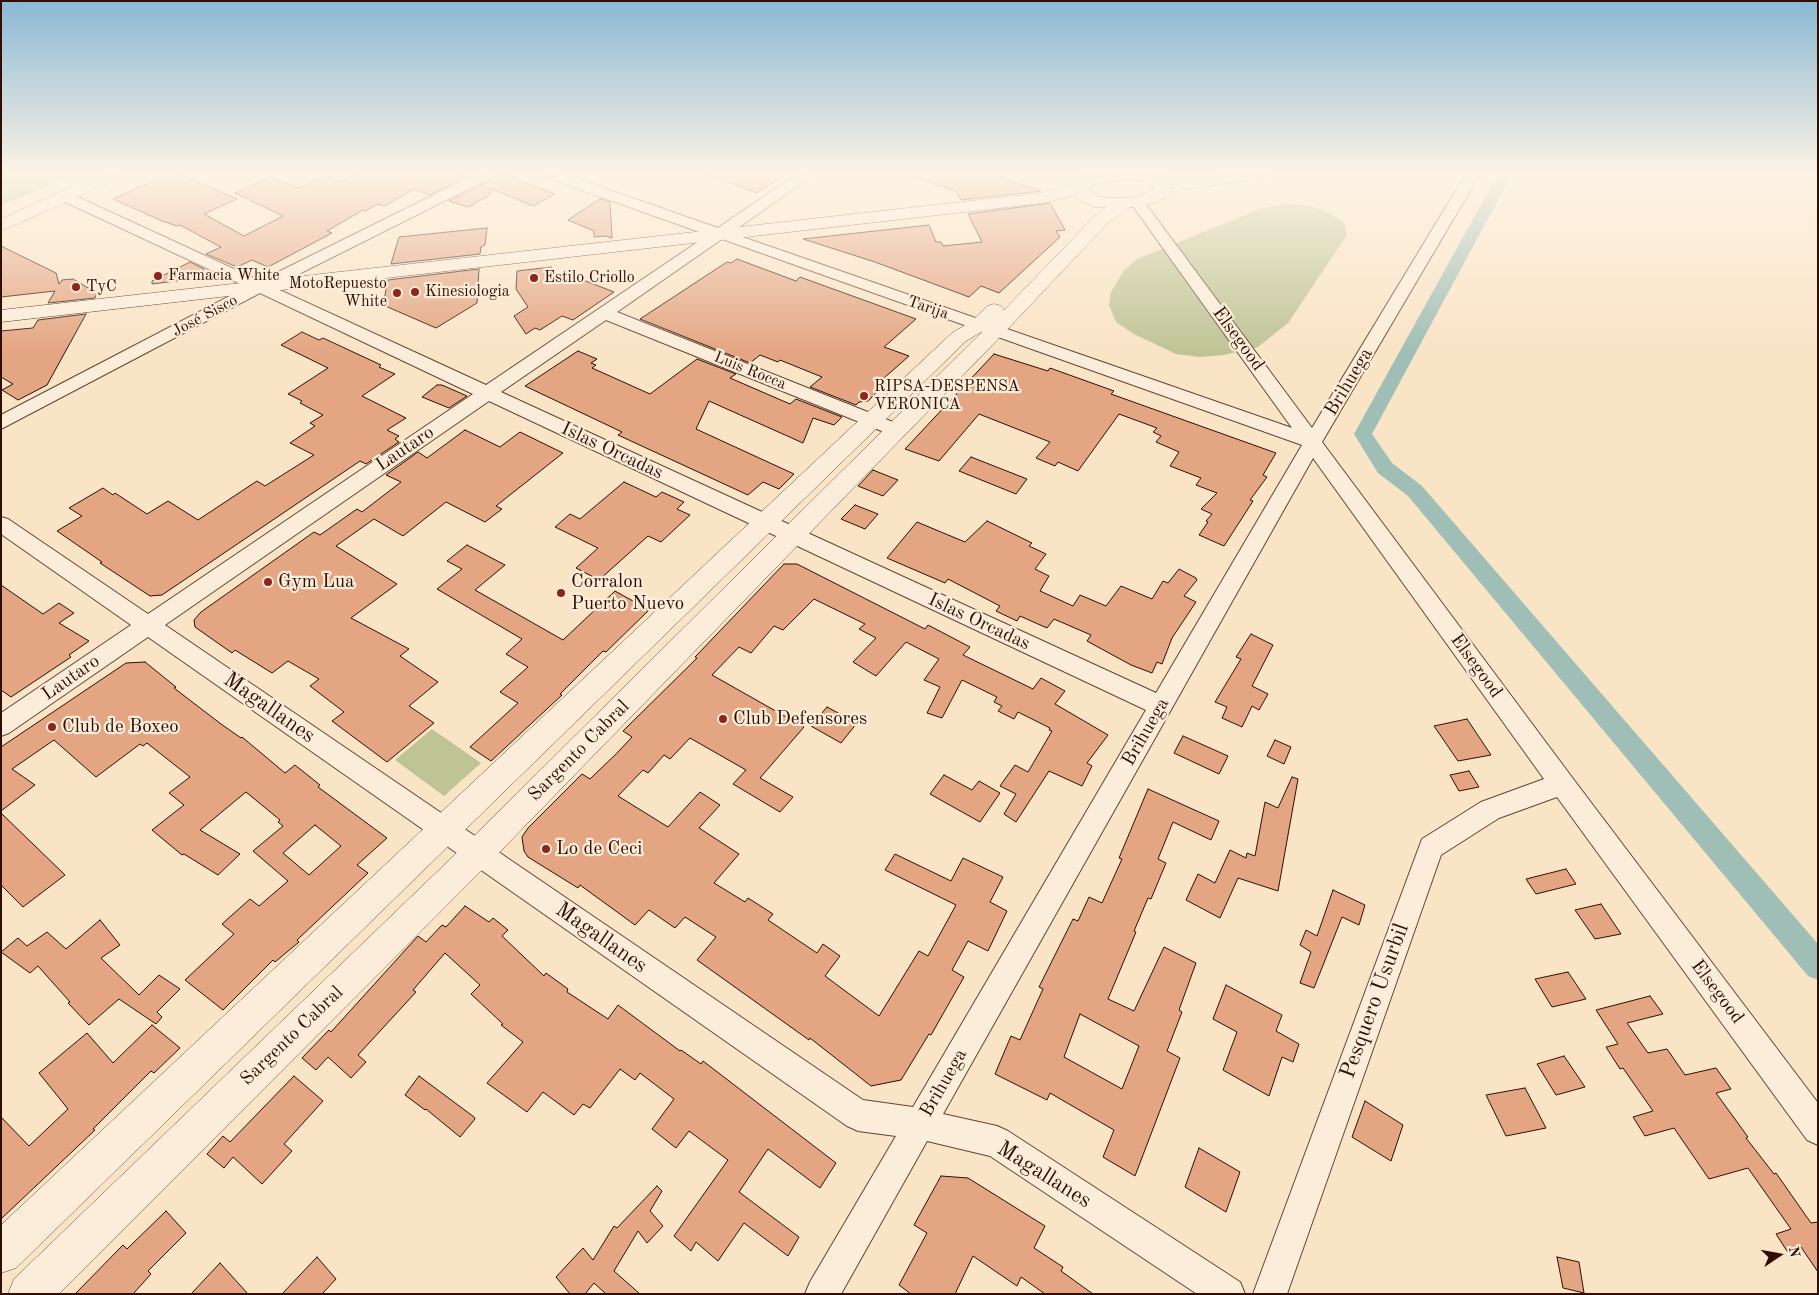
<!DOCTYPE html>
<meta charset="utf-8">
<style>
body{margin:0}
#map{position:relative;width:1819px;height:1295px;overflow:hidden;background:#fae4c6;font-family:"Old Standard TT",serif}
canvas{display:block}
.frame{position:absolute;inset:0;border:2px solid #2e0f02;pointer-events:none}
.north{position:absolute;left:1754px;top:1230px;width:50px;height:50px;-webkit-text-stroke:4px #fcedda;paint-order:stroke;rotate:78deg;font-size:14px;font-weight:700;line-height:20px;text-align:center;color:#2e0f02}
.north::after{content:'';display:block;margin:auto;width:18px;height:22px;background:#2e0f02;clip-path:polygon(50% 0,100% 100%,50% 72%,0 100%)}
</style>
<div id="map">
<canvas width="1819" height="1295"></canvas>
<div class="frame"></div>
<div class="north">N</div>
</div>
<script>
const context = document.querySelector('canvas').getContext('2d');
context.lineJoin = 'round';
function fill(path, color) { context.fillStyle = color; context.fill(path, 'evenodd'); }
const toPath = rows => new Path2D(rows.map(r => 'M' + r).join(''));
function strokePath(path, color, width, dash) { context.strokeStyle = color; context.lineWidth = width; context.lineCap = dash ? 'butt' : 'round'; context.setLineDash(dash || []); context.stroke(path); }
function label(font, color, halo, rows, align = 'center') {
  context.font = font + ' "Old Standard TT",serif'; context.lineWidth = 4.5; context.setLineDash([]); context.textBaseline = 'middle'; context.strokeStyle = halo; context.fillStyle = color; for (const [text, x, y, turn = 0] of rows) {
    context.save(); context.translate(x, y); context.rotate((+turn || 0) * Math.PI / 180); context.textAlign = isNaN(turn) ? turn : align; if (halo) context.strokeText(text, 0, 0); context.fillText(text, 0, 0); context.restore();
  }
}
fill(toPath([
 [1,172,79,172,1,206],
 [1287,204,1311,206,1330,213,1345,224,1347,235,1288,323,1258,347,1224,355,1200,357,1176,354,1134,334,1116,322,1109,305,1111,292,1124,270,1137,259,1263,208],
 [432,729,481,763,444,796,395,760]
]), '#bec495');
fill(toPath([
 [1499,172,1513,172,1372,434,1392,463,1422,486,1818,944,1818,980,1808,976,1408,496,1378,473,1354,434,1499,172]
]), '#9ebeb6');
const building = toPath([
 [175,172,237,199,204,214,244,236,283,216,235,193,270,177,299,188,324,176,341,182,361,172,450,172,465,177,430,195,415,189,384,206,378,204,365,211,363,210,327,231,332,233,268,267,252,260,237,267,206,254,221,247,180,225,177,226,162,221,113,199,175,172],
 [705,172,790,172,757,193,705,174,705,172],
 [910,172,983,172,1041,191,961,200,956,191,910,176,910,172],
 [500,173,555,194,533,206,490,188,490,195,468,207,449,201,497,177,500,173],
 [600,199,610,202,612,238,606,236,594,237,594,231,568,220,600,199],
 [1050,203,1065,230,1056,231,1060,237,999,293,981,286,969,297,875,262,803,239,929,225,936,242,941,242,943,246,982,242,968,214,1050,203],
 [487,228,485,245,481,247,480,254,391,264,399,237,487,228],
 [1,246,56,273,59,284,62,280,73,279,97,293,95,298,48,303,55,291,1,297,1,246],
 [737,259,796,281,800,277,916,319,884,347,909,356,884,378,889,380,868,401,859,402,856,405,810,387,822,377,780,360,778,362,760,355,750,363,640,319,727,262,731,263,737,259],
 [190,262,204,269,200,278,152,284,152,281,190,262],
 [551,267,551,281,578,278,614,292,573,320,562,316,540,330,535,328,526,334,514,316,528,307,516,289,517,271,551,267],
 [479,269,477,303,436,328,383,305,388,280,479,269],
 [86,314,47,385,18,400,2,390,13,384,1,377,1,331,33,328,38,320,86,314],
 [302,332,319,340,323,338,381,365,379,367,395,374,362,396,406,418,387,430,399,436,395,439,399,442,366,464,360,461,162,595,150,596,100,563,102,562,57,531,82,516,69,508,103,488,113,495,115,493,147,514,168,501,198,520,257,481,265,486,314,455,290,443,315,426,310,423,323,415,300,403,302,401,288,394,328,368,281,345,302,332],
 [578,351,597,359,591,363,596,365,592,368,650,394,697,359,736,374,730,378,790,404,796,399,842,417,834,425,813,418,803,443,709,401,696,429,794,474,779,489,763,482,748,495,618,435,622,432,525,386,578,351],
 [994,354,1048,371,1050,368,1114,391,1111,394,1276,453,1263,475,1267,477,1250,500,1253,501,1224,546,1199,535,1208,522,1206,521,1212,514,1201,509,1217,493,1196,485,1201,478,1170,466,1179,452,1156,442,1161,436,1153,432,1157,428,1119,414,1078,471,1058,462,1055,466,1036,458,1050,442,979,414,939,461,905,449,994,354],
 [437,385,442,385,467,396,449,408,422,397,437,385],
 [465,430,500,447,520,432,563,453,496,506,502,509,485,522,446,502,403,536,374,519,336,546,397,584,351,618,409,649,400,656,438,682,409,706,434,723,387,762,332,721,344,712,310,686,319,679,288,661,272,673,235,650,232,653,195,627,194,620,201,612,314,532,320,535,357,509,362,512,401,482,386,475,418,452,427,458,465,430],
 [971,457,1027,479,1016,494,959,471,971,457],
 [873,470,898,480,883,496,858,486,873,470],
 [624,482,656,497,662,492,684,502,677,509,690,515,661,542,648,536,599,580,576,568,598,548,555,527,570,514,580,519,624,482],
 [855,505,878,514,865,529,841,519,855,505],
 [987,521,1032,543,1029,546,1046,554,1035,569,1049,576,1040,591,1073,606,1080,595,1106,606,1121,586,1152,599,1163,581,1168,583,1179,569,1196,578,1197,580,1184,596,1196,602,1172,638,1162,664,1157,662,1152,673,1131,665,1087,641,1091,635,1054,619,1047,628,1020,616,1017,621,996,611,1000,606,948,579,945,583,887,558,917,522,965,542,987,521],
 [467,545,505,565,475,590,563,640,615,591,649,610,606,652,603,651,560,694,562,695,491,761,470,747,518,703,500,692,528,667,506,654,522,639,437,589,462,569,447,561,467,545],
 [784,564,797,564,925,629,928,625,970,647,963,655,1033,689,1041,678,1065,691,1055,704,1108,735,1087,763,1092,766,1082,786,1049,771,1016,822,1004,814,1016,794,1000,786,1015,765,1028,772,1052,731,1049,730,1050,728,1018,712,1014,719,998,711,1002,706,994,702,997,697,962,680,942,718,927,713,940,687,924,680,939,659,906,642,876,676,853,662,876,638,859,629,865,624,814,599,783,630,774,626,751,653,739,647,712,675,804,727,760,778,793,797,780,812,733,784,746,770,690,738,670,759,664,755,648,773,643,770,618,796,668,827,700,792,720,805,699,828,739,854,714,883,745,902,748,898,773,914,768,920,817,953,823,944,840,956,825,976,879,1016,919,951,928,956,956,905,885,870,895,854,951,881,963,858,1003,877,990,902,1007,911,988,951,968,941,952,970,964,977,931,1035,929,1034,901,1080,871,1086,810,1038,809,1040,697,960,716,937,685,917,675,928,649,910,635,925,580,885,578,888,528,857,524,851,522,837,528,828,582,774,590,779,617,753,632,737,623,731,697,658,695,657,784,564],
 [1,585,43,614,59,603,74,613,59,623,89,641,69,655,71,657,11,697,1,690,1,585],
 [1251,634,1273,645,1252,686,1268,694,1259,710,1252,706,1242,727,1222,718,1227,707,1215,702,1241,659,1236,657,1251,634],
 [145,662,176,687,174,688,221,724,241,738,242,737,285,773,295,765,320,785,318,787,387,838,357,865,368,873,297,940,299,942,275,962,273,960,223,1010,185,980,234,934,222,924,250,899,259,906,288,881,253,851,283,826,278,822,280,820,246,792,200,830,240,854,218,875,184,854,182,855,152,830,184,805,169,793,190,777,147,743,143,746,140,744,96,777,54,740,12,769,35,785,1,811,1,747,126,663,145,662],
 [315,825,341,846,309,875,283,853,315,825],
 [827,707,857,723,841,743,811,726,827,707],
 [1467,719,1491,755,1458,761,1434,726,1467,719],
 [1183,736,1228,756,1219,774,1174,753,1183,736],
 [1275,740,1291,747,1284,764,1267,756,1275,740],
 [1469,771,1479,787,1459,791,1450,775,1469,771],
 [944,775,972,790,979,781,1000,793,980,822,930,794,944,775],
 [1292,777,1298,779,1278,891,1238,878,1220,918,1186,900,1198,874,1215,883,1230,850,1246,858,1247,853,1255,856,1265,802,1278,808,1292,777],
 [1148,789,1219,821,1211,840,1173,822,1158,859,1166,863,1151,899,1148,898,1134,931,1136,932,1108,999,1134,1011,1164,947,1196,963,1179,1010,1182,1012,1167,1051,1180,1058,1135,1176,1103,1157,1114,1130,1050,1093,1047,1100,995,1074,1011,1036,1020,1040,1043,989,1039,987,1073,919,1078,921,1089,897,1102,903,1122,859,1119,858,1148,789],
 [1080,1014,1139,1046,1122,1089,1064,1057,1080,1014],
 [1,813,65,875,23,907,1,885,1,813],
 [1566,869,1576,884,1536,894,1526,879,1566,869],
 [1333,890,1365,905,1359,925,1342,917,1314,988,1300,983,1311,952,1300,945,1306,930,1317,936,1333,890],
 [1601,904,1621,934,1595,939,1575,910,1601,904],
 [465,906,489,922,493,918,508,930,502,936,544,976,546,973,568,989,567,992,608,1019,618,1005,680,1051,681,1050,701,1064,703,1061,836,1163,820,1188,768,1149,739,1192,799,1237,788,1256,744,1223,718,1261,696,1242,691,1251,674,1236,728,1160,689,1131,676,1148,652,1129,674,1099,640,1073,635,1080,620,1069,590,1108,583,1104,574,1115,543,1092,527,1112,487,1083,523,1042,501,1025,503,1024,471,994,480,985,445,953,413,990,416,992,358,1055,366,1062,351,1078,328,1057,316,1070,302,1058,329,1030,331,1032,418,936,426,942,442,925,446,927,465,906],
 [100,920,120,945,101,958,139,995,159,975,180,989,157,1012,162,1017,156,1024,119,999,89,1025,68,1003,70,1002,38,966,30,973,1,952,18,938,27,946,47,932,66,949,100,920],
 [1568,972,1586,999,1552,1007,1535,979,1568,972],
 [1226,985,1282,1015,1276,1031,1299,1044,1293,1062,1282,1057,1269,1096,1223,1070,1237,1032,1213,1019,1226,985],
 [1650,996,1663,1014,1627,1023,1648,1053,1667,1049,1685,1075,1716,1068,1731,1089,1716,1093,1748,1137,1746,1138,1774,1174,1776,1173,1811,1223,1818,1222,1818,1272,1801,1247,1787,1251,1776,1234,1791,1229,1748,1168,1709,1179,1674,1128,1645,1136,1633,1117,1653,1111,1623,1068,1620,1069,1606,1047,1618,1044,1596,1010,1650,996],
 [152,1025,180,1048,154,1073,151,1071,93,1129,95,1130,1,1219,1,1117,29,1146,68,1109,39,1073,87,1033,113,1063,152,1025],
 [1564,1056,1585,1087,1556,1095,1537,1064,1564,1056],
 [294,1076,323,1101,284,1144,292,1151,262,1184,233,1157,224,1168,207,1154,223,1136,230,1142,294,1076],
 [419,1076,474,1117,475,1119,460,1137,426,1109,425,1110,405,1095,419,1076],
 [1525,1088,1546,1128,1506,1136,1486,1095,1525,1088],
 [1365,1101,1403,1125,1391,1161,1352,1137,1365,1101],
 [1199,1148,1240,1172,1226,1212,1185,1187,1199,1148],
 [941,1176,968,1178,1045,1226,1034,1248,1063,1267,1061,1271,1093,1294,1045,1294,1021,1277,1017,1286,973,1256,955,1294,911,1294,899,1285,927,1233,914,1225,941,1176],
 [657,1186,662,1191,650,1211,663,1226,647,1243,638,1231,614,1271,640,1294,606,1294,594,1283,585,1294,570,1294,556,1277,583,1248,593,1260,614,1226,617,1228,657,1186],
 [166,1211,186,1233,148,1271,151,1274,133,1294,75,1294,123,1245,127,1249,166,1211],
 [317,1257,336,1279,322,1294,282,1294,317,1257],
 [1557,1257,1579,1262,1584,1293,1563,1288,1557,1257],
 [220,1263,248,1294,191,1294,220,1263]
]);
fill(building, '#e4a583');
strokePath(building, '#2e0f02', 1);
const minor = toPath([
 [480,172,498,172,496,175,273,287,486,385,708,235,539,175,537,172,558,172,718,228,800,172,817,172,731,233,1292,428,1132,205,1130,202,1132,199,1142,199,1312,428,1467,172,1481,172,1322,442,1571,776,1818,1103,1818,1145,1807,1140,1557,797,1499,818,1441,855,1287,1294,1253,1294,1422,839,1481,802,1544,779,1313,458,943,1114,997,1126,1008,1131,1240,1282,1245,1294,1197,1294,990,1156,927,1141,841,1294,805,1294,810,1282,896,1136,858,1131,847,1126,148,637,9,733,1,736,1,713,131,625,1,534,1,517,8,519,148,614,473,394,260,293,1,429,1,415,247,287,59,199,57,196,59,193,69,193,260,281,480,172],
 [722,239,1302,445,1156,693,501,392,606,320,889,434,896,436,903,434,905,430,903,426,617,312,722,239],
 [489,401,1146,710,913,1107,863,1100,165,625,489,401],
 [1070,172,1092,172,1101,175,1103,178,1096,182,1072,175,1070,172]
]);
const tertiary = toPath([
 [104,172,126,172,124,176,1,231,1,219,104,172],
 [1124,198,1130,199,1133,203,1130,207,1108,223,1002,335,489,863,59,1294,8,1294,14,1279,467,843,983,331,966,341,16,1268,1,1273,1,1225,952,333,972,321,987,306,994,304,1001,306,1004,310,1096,215,1118,199,1124,198]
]);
const secondary = toPath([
 [1101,172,1206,175,1228,172,1281,172,1279,176,1273,177,1188,189,1182,188,1180,185,1170,184,1172,192,1169,196,1158,202,1137,207,1095,207,1078,200,1075,195,1043,203,1,322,1,310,1042,193,1069,185,1084,176,1101,172],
 [1129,179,1143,181,1153,186,1154,190,1137,197,1113,198,1099,197,1091,192,1091,187,1096,184,1129,179]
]);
strokePath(minor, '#614433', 2);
strokePath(tertiary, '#614433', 1);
strokePath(secondary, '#2e0f02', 1);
fill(minor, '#fcedda');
fill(tertiary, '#fcedda');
fill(secondary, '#fcedda');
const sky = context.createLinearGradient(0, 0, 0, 354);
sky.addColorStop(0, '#8ab8d4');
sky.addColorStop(0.49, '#fdf3e5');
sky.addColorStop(1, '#fdf3e500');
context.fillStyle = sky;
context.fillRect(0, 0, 1819, 354);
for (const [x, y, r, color] of [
 [158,276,5,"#8f2418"],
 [534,278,5,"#8f2418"],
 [76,287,5,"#8f2418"],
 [415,292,5,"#8f2418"],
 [397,293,5,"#8f2418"],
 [864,396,5,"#8f2418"],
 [268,582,5,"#8f2418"],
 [561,593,5,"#8f2418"],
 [723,719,5,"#8f2418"],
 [52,727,5,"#8f2418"],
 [546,849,5,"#8f2418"]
]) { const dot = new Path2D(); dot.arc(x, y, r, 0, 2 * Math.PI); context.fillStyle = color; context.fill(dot); strokePath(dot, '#fcedda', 2); }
label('16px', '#2e0f02', '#fcedda', [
 ["Farmacia White",168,276],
 ["Estilo Criollo",544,278],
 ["MotoRepuesto",387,284,"right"],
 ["White",387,302,"right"],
 ["TyC",86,287],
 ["Kinesiologia",425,292],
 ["RIPSA-DESPENSA",874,387],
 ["VERONICA",874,405]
], 'left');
label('16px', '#2e0f02', '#fcedda', [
 ["Tarija",928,308,19],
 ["José Sisco",205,316,-28],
 ["Luis Rocca",750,371,22]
]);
label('19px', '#2e0f02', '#fcedda', [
 ["Elsegood",1238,339,54],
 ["Brihuega",1349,382,-59],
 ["Lautaro",405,449,-34],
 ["Islas Orcadas",612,451,25],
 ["Islas Orcadas",979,622,25],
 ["Elsegood",1476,666,54],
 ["Lautaro",71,678,-35],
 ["Brihuega",1146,732,-60],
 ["Sargento Cabral",579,751,-45],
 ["Elsegood",1717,992,53],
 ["Sargento Cabral",292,1036,-44],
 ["Brihuega",944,1083,-60]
]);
label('19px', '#2e0f02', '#fcedda', [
 ["Gym Lua",278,582],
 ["Corralon",571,582],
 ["Puerto Nuevo",571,604],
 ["Club Defensores",733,719],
 ["Club de Boxeo",62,727],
 ["Lo de Ceci",556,849]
], 'left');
label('22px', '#2e0f02', '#fcedda', [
 ["Magallanes",269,708,35],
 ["Magallanes",601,938,35],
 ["Pesquero Usurbil",1375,1001,-70],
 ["Magallanes",1044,1175,32]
]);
</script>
